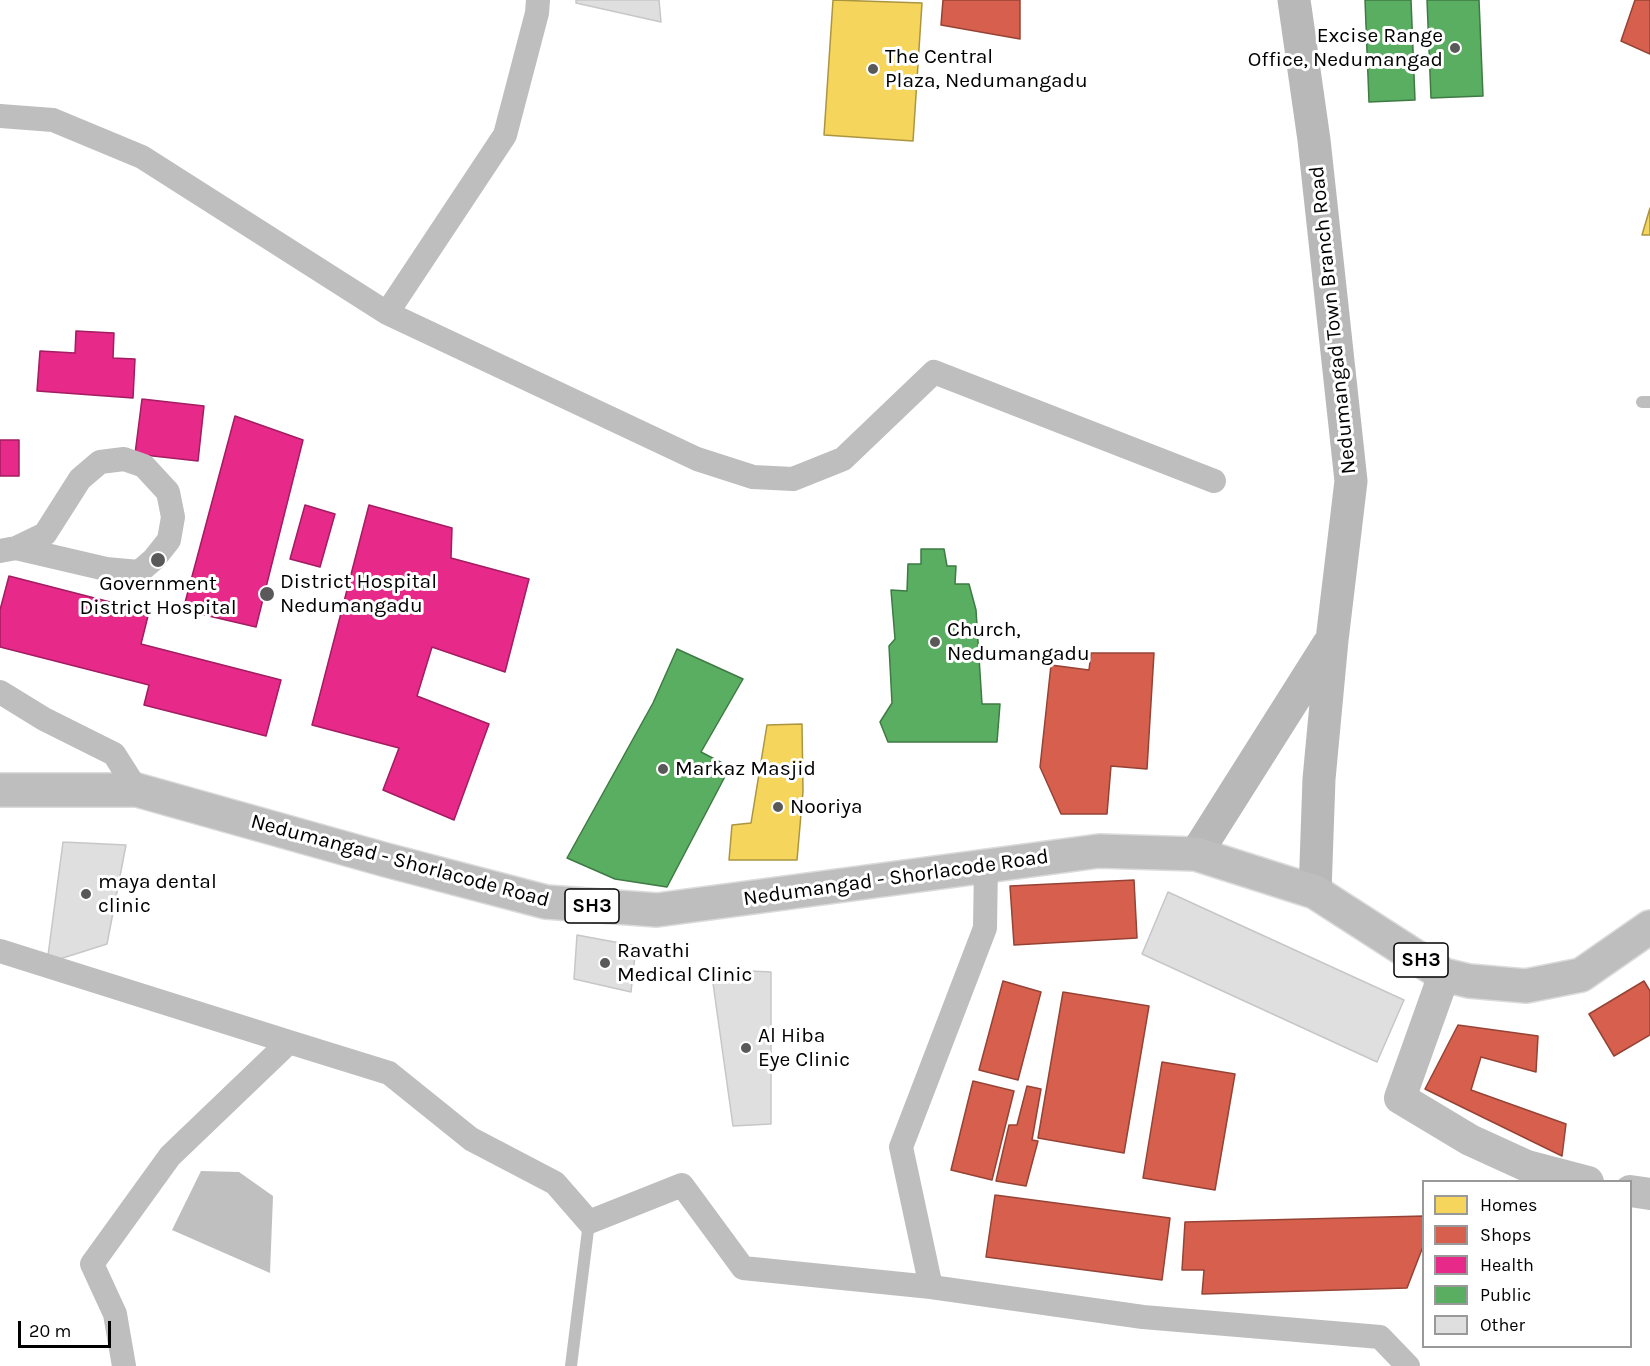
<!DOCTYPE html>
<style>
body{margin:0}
#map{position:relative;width:1650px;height:1366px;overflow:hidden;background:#fff;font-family:Karla,sans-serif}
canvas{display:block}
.legend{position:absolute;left:1422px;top:1180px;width:210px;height:168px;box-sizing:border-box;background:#fff;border:2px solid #999;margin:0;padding:8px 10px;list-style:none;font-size:18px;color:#000}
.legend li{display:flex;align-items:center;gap:12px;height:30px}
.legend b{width:30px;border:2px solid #999}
.scale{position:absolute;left:18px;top:1321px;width:93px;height:27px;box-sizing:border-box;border:3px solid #000;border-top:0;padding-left:8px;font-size:18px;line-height:21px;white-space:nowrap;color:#000;-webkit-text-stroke:4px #fff;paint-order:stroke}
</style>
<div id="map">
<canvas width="1650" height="1366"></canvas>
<ul class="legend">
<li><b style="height:16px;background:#f6d55c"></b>Homes</li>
<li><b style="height:16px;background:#d6604d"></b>Shops</li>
<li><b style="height:16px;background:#e7298a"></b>Health</li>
<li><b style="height:16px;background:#5aae61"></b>Public</li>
<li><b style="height:16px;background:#dfdfdf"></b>Other</li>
</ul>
<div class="scale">20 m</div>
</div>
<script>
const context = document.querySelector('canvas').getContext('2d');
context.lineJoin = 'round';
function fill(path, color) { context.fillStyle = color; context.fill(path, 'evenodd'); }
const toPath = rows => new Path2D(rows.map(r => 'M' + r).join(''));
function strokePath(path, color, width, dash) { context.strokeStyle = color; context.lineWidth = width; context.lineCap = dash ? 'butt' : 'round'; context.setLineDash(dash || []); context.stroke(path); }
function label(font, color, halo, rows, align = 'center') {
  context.font = font + ' Karla,sans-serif'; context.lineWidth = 6; context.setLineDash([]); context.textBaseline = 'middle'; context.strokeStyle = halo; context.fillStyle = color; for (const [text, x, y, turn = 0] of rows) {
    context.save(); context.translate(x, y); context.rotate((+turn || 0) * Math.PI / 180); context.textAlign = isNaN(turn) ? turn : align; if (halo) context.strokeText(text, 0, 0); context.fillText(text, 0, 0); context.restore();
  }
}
fill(toPath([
 [201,1171,239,1172,273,1196,270,1273,172,1230]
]), '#bfbfbf');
const homes = toPath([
 [833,0,922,3,913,141,824,135,833,0],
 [1650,208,1650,235,1642,235,1650,208],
 [802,724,803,791,797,860,729,860,732,825,751,823,767,725,802,724]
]);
fill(homes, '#f6d55c');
strokePath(homes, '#ac9540', 1.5);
const shops = toPath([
 [943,0,1020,0,1020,39,941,25,943,0],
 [1635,0,1650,0,1650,54,1621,41,1635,0],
 [1091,653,1154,653,1147,769,1111,766,1107,814,1061,814,1040,767,1051,665,1089,670,1091,653],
 [1134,880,1137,938,1014,945,1010,886,1134,880],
 [1003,981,1041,992,1018,1080,979,1070,1003,981],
 [1644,981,1650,991,1650,1035,1614,1056,1589,1014,1644,981],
 [1063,992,1149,1006,1124,1153,1038,1138,1063,992],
 [1458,1025,1538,1036,1536,1072,1481,1057,1471,1090,1566,1124,1562,1156,1425,1089,1458,1025],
 [1162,1062,1235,1074,1215,1190,1143,1178,1162,1062],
 [973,1081,1014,1091,992,1180,951,1170,973,1081],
 [1027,1086,1041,1089,1032,1140,1038,1141,1026,1186,996,1181,1009,1125,1017,1125,1027,1086],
 [995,1195,1170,1218,1162,1280,986,1257,995,1195],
 [1424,1216,1424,1244,1407,1288,1202,1294,1204,1270,1182,1270,1185,1222,1424,1216]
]);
fill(shops, '#d6604d');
strokePath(shops, '#964336', 1.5);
const health = toPath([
 [76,331,114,333,113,358,135,359,133,398,37,391,40,351,75,353,76,331],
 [142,399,204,406,198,461,135,454,142,399],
 [235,416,303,440,256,627,183,610,235,416],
 [0,440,19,440,19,476,0,476,0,440],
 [305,505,335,514,320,567,290,559,305,505],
 [369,505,452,528,451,558,529,579,505,672,432,647,417,696,489,724,454,820,383,790,399,748,312,725,369,505],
 [9,576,149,612,141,644,281,680,266,736,144,705,149,685,0,647,0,610,9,576]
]);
fill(health, '#e7298a');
strokePath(health, '#a21d61', 1.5);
const public = toPath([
 [1365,0,1411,0,1415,100,1369,102,1365,0],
 [1427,0,1479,0,1483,96,1431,98,1427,0],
 [921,549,944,549,947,566,956,566,955,584,969,584,976,610,982,704,1000,704,997,742,888,742,880,722,892,703,889,646,895,639,891,590,907,591,908,564,921,564,921,549],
 [677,649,743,679,701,752,730,767,667,887,615,879,567,858,653,703,677,649]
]);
fill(public, '#5aae61');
strokePath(public, '#3f7a44', 1.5);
const building = toPath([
 [576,0,659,0,661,22,576,3,576,0],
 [63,842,126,845,107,944,47,963,63,842],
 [1168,892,1404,1000,1377,1062,1142,954,1168,892],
 [577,935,636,946,631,992,574,979,577,935],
 [711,969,771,972,771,1124,733,1126,711,969]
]);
fill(building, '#dfdfdf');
strokePath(building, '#c7c7c7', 1.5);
const primary = toPath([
 [0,790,137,790,386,860,546,902,657,910,1099,851,1196,854,1315,892,1444,975,1469,981,1526,986,1581,975,1650,927]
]);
strokePath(primary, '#dbdbdb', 36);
strokePath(toPath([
 [1642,402,1650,402],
 [571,1366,589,1222]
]), '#bebebe', 12);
strokePath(toPath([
 [0,116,53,120,142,157,387,313,697,459,753,477,793,479,843,459,934,372,1214,481],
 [387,313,505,135,537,13,538,0],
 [0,551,16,548,45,534,80,479,100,462,124,459,144,466,168,492,173,517,169,540,154,559,139,572,106,569,16,548],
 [0,692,44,719,114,754,137,790],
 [986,865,985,928,901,1147,931,1287,1143,1317,1380,1337,1408,1366],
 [0,951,289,1042],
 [124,1366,115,1314,92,1264,170,1156,289,1042,389,1073,471,1139,555,1183,589,1222,682,1185,743,1268,931,1287]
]), '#bebebe', 24);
strokePath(toPath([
 [1444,975,1400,1098,1470,1140,1527,1166,1588,1182],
 [1630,1191,1650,1194]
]), '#bebebe', 32);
strokePath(toPath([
 [1294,0,1314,140,1351,481,1332,640,1319,779,1315,892],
 [1196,854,1328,645]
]), '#b8b8b8', 33);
strokePath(primary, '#bebebe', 33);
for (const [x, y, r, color] of [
 [1455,48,6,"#595959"],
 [873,69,6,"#595959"],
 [158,560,8,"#595959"],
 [267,594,8,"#595959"],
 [935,642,6,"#595959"],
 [663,769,6,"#595959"],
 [778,807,6,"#595959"],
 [86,894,6,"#595959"],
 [605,963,6,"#595959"],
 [746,1048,6,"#595959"]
]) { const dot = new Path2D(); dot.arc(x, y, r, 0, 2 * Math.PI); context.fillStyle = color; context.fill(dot); strokePath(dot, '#fff', 2); }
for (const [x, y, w] of [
 [592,906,54],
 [1421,960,54]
]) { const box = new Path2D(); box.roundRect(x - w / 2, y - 17, w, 34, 4.5); context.fillStyle = '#fff'; context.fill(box); strokePath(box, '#000', 1.5); }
label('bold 20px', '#000', null, [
 ["SH3",592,906],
 ["SH3",1421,960]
]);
label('21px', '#000', '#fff', [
 ["Excise Range",1443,36,"right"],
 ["Office, Nedumangad",1443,60,"right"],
 ["The Central",885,57],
 ["Plaza, Nedumangadu",885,81],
 ["District Hospital",280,582],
 ["Nedumangadu",280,606],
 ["Government",158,584,"center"],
 ["District Hospital",158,608,"center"],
 ["Church,",947,630],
 ["Nedumangadu",947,654],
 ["Markaz Masjid",675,769],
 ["Nooriya",790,807],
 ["maya dental",98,882],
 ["clinic",98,906],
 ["Ravathi",617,951],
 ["Medical Clinic",617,975],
 ["Al Hiba",758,1036],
 ["Eye Clinic",758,1060]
], 'left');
label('21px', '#000', '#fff', [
 ["Nedumangad Town Branch Road",1333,320,-96],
 ["Nedumangad - Shorlacode Road",400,861,15],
 ["Nedumangad - Shorlacode Road",896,878,-8]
]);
</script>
